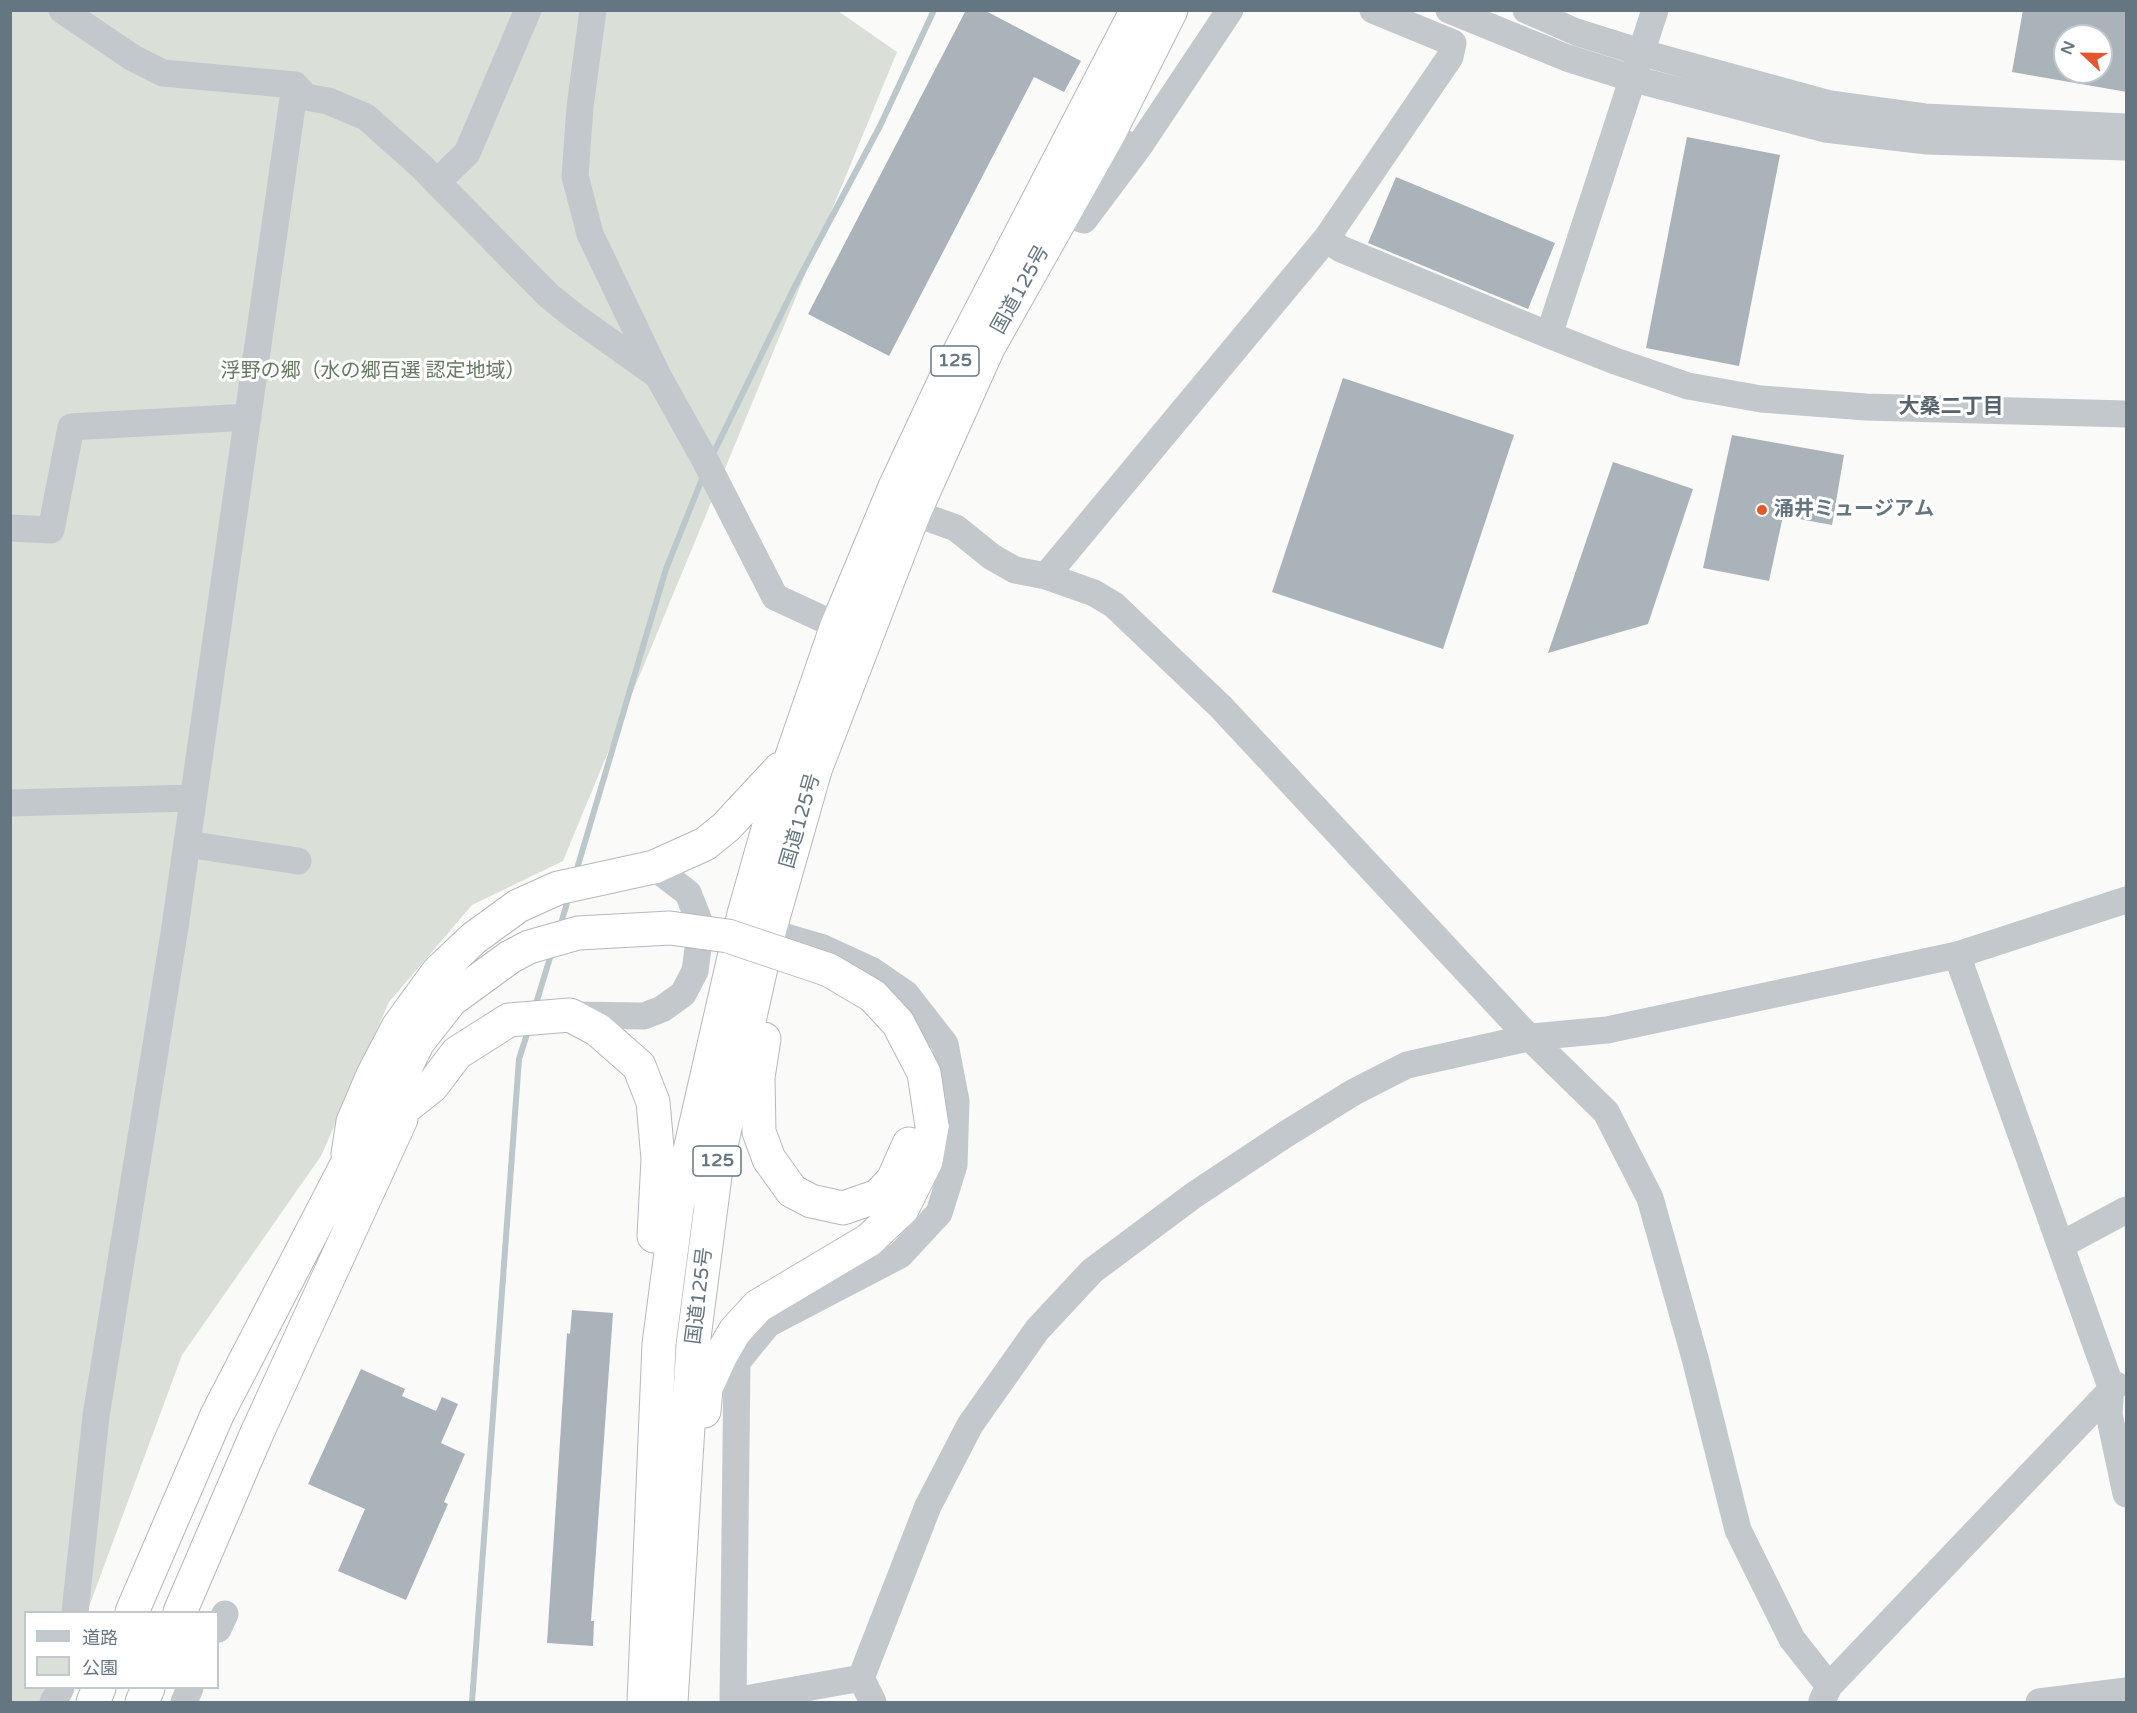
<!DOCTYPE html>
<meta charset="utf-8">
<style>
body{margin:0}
#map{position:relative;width:2137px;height:1713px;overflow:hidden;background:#fafaf8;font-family:"Varela Round","Noto Sans JP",sans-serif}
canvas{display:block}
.frame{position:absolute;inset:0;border:12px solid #657683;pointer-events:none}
.legend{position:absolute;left:24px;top:1611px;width:195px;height:78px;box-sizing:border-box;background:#fff;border:2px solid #c1c8cd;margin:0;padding:8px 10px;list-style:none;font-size:18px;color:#657683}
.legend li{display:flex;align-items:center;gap:12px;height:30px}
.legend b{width:30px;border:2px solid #c1c8cd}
.north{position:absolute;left:2053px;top:24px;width:60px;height:60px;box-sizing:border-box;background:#fff;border:2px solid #c1c8cd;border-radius:50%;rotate:292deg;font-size:16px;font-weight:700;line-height:24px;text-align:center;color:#657683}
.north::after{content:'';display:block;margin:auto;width:21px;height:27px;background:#e4572e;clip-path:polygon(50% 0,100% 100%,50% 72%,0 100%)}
</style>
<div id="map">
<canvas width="2137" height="1713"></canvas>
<div class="frame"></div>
<ul class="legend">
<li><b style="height:8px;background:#c3c8cc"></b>道路</li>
<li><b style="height:16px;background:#dadfd7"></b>公園</li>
</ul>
<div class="north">N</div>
</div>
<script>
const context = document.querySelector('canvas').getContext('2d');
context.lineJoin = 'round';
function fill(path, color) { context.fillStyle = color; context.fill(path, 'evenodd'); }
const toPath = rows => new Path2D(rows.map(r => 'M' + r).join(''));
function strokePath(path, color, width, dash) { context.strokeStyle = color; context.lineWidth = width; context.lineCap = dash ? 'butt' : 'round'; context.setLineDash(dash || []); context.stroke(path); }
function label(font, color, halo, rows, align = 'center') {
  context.font = font + ' "Varela Round","Noto Sans JP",sans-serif'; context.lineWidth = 6; context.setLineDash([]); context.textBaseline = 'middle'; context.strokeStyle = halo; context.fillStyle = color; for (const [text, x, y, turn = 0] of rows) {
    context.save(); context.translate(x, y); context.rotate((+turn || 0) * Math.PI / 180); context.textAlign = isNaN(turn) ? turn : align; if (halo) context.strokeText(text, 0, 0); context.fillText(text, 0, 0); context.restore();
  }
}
fill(toPath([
 [11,11,838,11,897,52,563,861,472,905,389,1002,321,1156,182,1355,87,1612,26,1612,26,1688,59,1688,53,1702,11,1702]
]), '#dadfd7');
strokePath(toPath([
 [712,456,794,288,880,126,934,10],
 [576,872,666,569,704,474],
 [560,927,569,896],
 [535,1007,552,951],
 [472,1702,519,1059,529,1028]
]), '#bbc7cb', 6);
fill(toPath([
 [966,10,984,10,1081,61,1064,92,1034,77,889,356,808,314],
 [2023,10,2127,10,2127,92,2012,72],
 [2065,36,2101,36,2101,72,2065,72],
 [1687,137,1780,155,1739,366,1646,348],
 [1396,177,1555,243,1528,309,1368,243],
 [1343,378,1514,435,1443,649,1272,592],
 [1732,435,1844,455,1832,525,1783,516,1769,581,1703,568],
 [1613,462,1693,489,1648,624,1548,653],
 [572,1310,613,1313,591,1621,594,1621,593,1646,547,1643,567,1333,570,1334],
 [361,1369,405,1389,402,1396,436,1411,442,1397,458,1404,441,1443,465,1454,444,1502,448,1504,406,1600,338,1571,365,1509,308,1484]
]), '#aab3b9');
const highway = toPath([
 [764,1039,758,1077,759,1132,769,1159,792,1191,811,1201,843,1208,878,1196,893,1180,909,1144],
 [408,1105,432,1086,457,1053,509,1020,570,1015,598,1030,639,1066,653,1102,658,1159,654,1236],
 [348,1154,353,1122,373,1075,398,1027,438,972,474,938,518,906,558,888,654,867,705,844,726,827,780,769],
 [704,1411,706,1388,721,1355,735,1331,758,1306,869,1240,902,1209,926,1161,932,1126],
 [132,1612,217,1415,345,1168,371,1137,418,1042,451,1000,510,957],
 [180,1612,257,1433,401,1119],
 [93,1702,99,1688],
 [142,1702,148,1688],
 [644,1702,659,1344,677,1207,744,914,774,808,837,626,895,487,946,378,1137,10],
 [671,1702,693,1345,716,1168,769,932,815,770,914,513,988,348,1107,137,1171,10]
]);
strokePath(highway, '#b4b9bd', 35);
strokePath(toPath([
 [62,10,133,58,163,73,295,85,306,97,328,101,366,117,421,166,548,295,574,316,657,375],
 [593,10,580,107,575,176,590,234,658,376,706,462,775,597,855,634],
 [1449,10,1567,58,1634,79,1825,129,1927,141,2126,147],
 [1526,10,1576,32,1643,53,1830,104,1925,117,2126,127],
 [1107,137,1138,148,1230,10],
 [437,182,467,153,528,10],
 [1064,213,1084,220,1138,148],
 [1326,239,1341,249,1549,335,1615,361,1688,386,1761,399,1866,407,2126,414],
 [1549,335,1655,10],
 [914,513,956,528,992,557,1015,570,1046,576,1094,593,1114,605,1221,707,1520,1028,1606,1112,1650,1198,1695,1358,1738,1530,1792,1639,1829,1686],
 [10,528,51,530,71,427,248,417],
 [1046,576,1326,239,1450,57,1453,43,1373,10],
 [10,803,193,798],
 [187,844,298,861],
 [1957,955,2111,1387,2109,1414,2126,1494],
 [571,1015,644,1016,662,1009,683,994,695,971,701,926,688,893,654,867],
 [2061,1245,2126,1210],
 [75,1612,96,1416,175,927,295,85],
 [218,1629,225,1614],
 [734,1701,861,1678],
 [1822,1701,1829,1686,2116,1385],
 [53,1702,61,1688],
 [184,1702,190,1688],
 [733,1702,737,1362,768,1324,900,1255,939,1213,954,1165,956,1101,945,1044,906,994,871,970,823,948,769,932],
 [873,1702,861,1678,928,1506,970,1425,1037,1330,1092,1271,1194,1195,1286,1134,1354,1092,1407,1065,1532,1037,1607,1030,1957,955,2126,900],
 [2039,1702,2126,1691]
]), '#c3c8cc', 27);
strokePath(highway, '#fff', 33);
const highwayBridge = toPath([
 [510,957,529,947,578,933,670,928,728,936,829,970,873,996,898,1023,924,1073,932,1126]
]);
strokePath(highwayBridge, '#b4b9bd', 35, []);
strokePath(highwayBridge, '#fff', 33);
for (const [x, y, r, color] of [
 [1762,510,6,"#e4572e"]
]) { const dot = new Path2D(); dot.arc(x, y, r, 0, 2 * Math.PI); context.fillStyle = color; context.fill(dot); strokePath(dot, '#fff', 2); }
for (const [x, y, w] of [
 [955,361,48],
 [717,1161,48]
]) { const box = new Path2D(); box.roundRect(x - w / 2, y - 15, w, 30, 4.5); context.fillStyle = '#fff'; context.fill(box); strokePath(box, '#657683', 1.5); }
label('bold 18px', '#657683', null, [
 ["125",955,361],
 ["125",717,1161]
]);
label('20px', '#657683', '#fff', [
 ["国道125号",1021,290,-61],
 ["国道125号",801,821,-74],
 ["国道125号",700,1296,-83]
]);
label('20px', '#687a64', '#fff', [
 ["浮野の郷（水の郷百選 認定地域）",373,372]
]);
label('bold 20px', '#657683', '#fff', [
 ["涌井ミュージアム",1774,510]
], 'left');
label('bold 21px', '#57646e', '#fff', [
 ["大桑二丁目",1951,407]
]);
</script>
